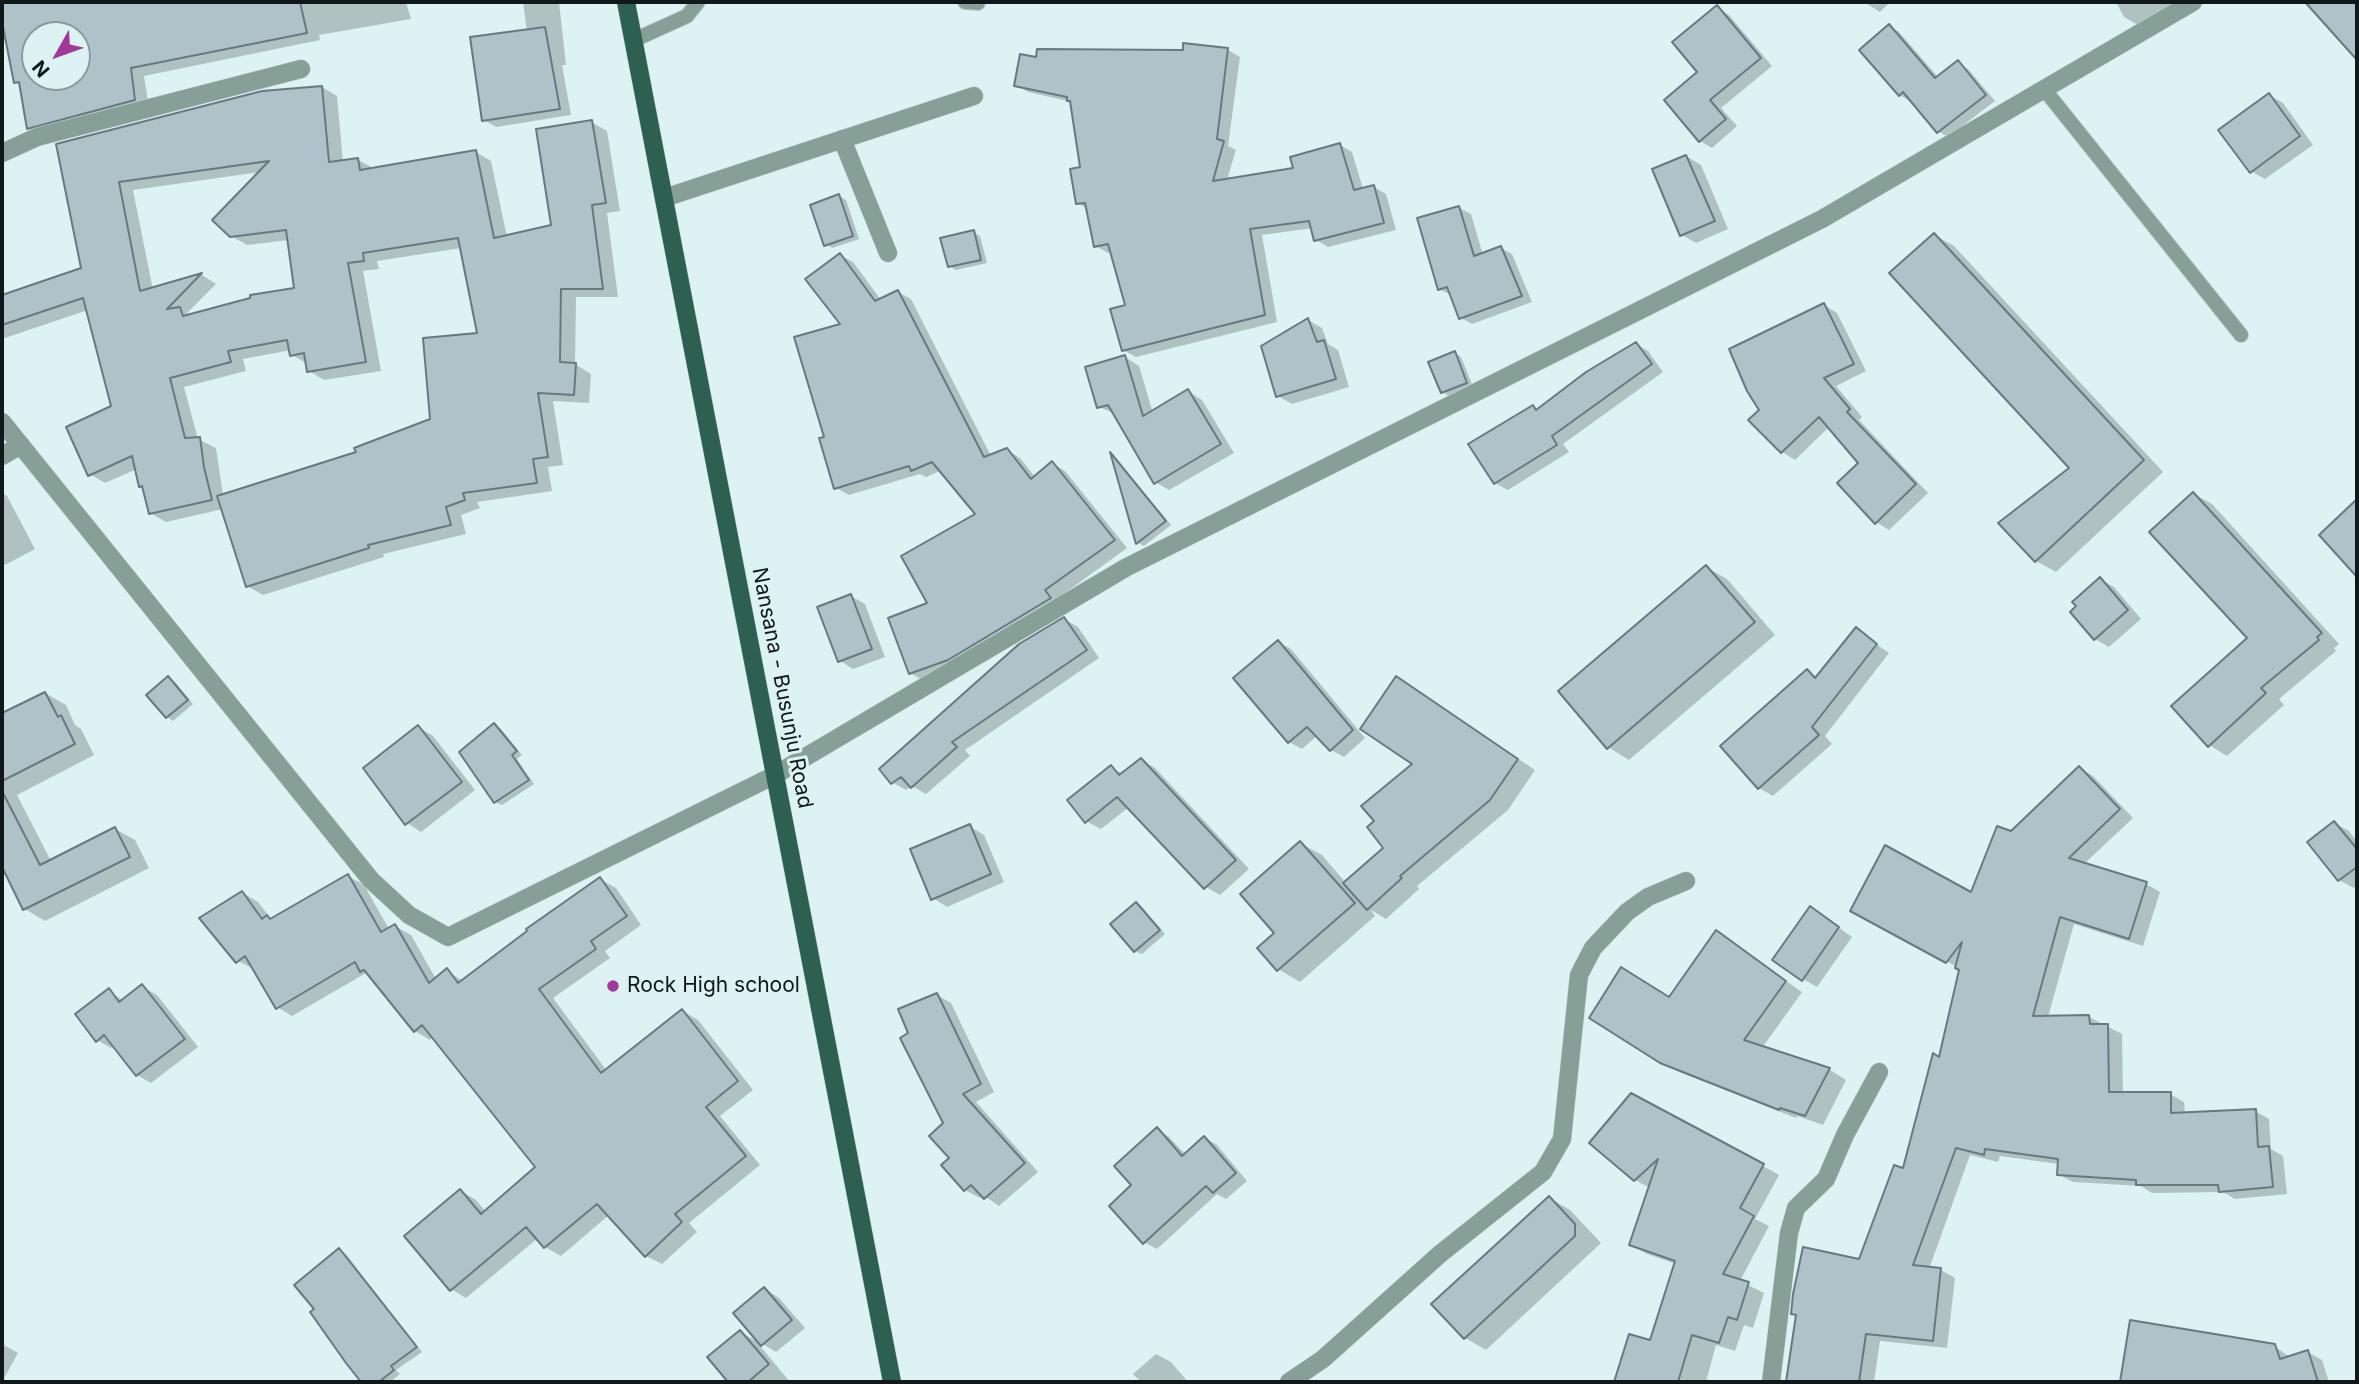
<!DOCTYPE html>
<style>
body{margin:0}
#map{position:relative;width:2359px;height:1384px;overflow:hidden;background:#ddf2f3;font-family:Inter,sans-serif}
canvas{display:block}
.frame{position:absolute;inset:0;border:4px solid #111819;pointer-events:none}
.north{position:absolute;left:21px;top:21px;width:70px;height:70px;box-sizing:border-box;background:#ddf2f3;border:2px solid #8b9b9c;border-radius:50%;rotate:230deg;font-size:19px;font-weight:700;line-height:28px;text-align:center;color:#111819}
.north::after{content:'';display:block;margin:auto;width:24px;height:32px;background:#a23899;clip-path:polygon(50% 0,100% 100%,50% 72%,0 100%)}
</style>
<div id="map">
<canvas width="2359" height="1384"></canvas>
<div class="frame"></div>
<div class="north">N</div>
</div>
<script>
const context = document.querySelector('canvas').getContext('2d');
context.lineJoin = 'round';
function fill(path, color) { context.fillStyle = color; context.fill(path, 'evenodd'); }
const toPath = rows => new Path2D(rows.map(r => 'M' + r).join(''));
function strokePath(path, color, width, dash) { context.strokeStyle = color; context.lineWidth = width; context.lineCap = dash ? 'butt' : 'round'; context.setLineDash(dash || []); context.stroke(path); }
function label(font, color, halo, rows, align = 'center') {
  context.font = font + ' Inter,sans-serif'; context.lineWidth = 6; context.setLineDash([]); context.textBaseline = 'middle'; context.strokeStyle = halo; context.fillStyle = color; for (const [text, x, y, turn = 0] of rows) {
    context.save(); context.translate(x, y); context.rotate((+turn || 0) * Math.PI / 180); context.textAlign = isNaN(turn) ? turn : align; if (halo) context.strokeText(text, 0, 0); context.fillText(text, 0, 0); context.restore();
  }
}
fill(toPath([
 [2,2,406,2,411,19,319,35,320,40,144,76,149,108,43,136,29,128,21,86,15,82,2,13],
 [35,35,77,35,77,77,35,77],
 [523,2,559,2,566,65,562,65,571,115,496,127,484,120,527,31],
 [1864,2,1890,2,1880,12],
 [2116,2,2194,2,2145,29,2124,17],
 [1717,8,1729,15,1772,66,1721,108,1737,126,1712,148,1700,141,1700,72],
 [1889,26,1899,32,1939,78,1958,63,1968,69,1995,101,1948,137,1938,131,1912,99,1910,101,1900,95],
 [1185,45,1228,50,1240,57,1228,146,1236,150,1227,180,1295,170,1340,145,1352,152,1363,189,1374,187,1386,194,1396,230,1328,247,1316,240,1313,228,1262,235,1277,322,1136,357,1123,350,1127,306,1112,252,1108,253,1096,246,1088,209,1077,203,1082,169,1072,102,1028,92,1016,85,1038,59,1184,52],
 [322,87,337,96,343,162,358,160,375,169,476,152,491,161,507,237,553,227,591,122,607,131,620,211,607,213,618,297,576,297,575,364,591,374,589,403,553,401,563,465,548,467,552,491,477,502,480,508,461,515,466,534,383,554,384,557,263,595,247,586,223,509,166,522,150,513,137,469,105,483,90,474,113,407,88,310,2,339,2,297,71,273,86,282,58,145],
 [260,172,231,236,247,245,289,240,296,289,191,315,187,313,216,284,202,275,153,290,133,190],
 [461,248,479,334,432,420,358,453,223,495,216,448,198,439,184,387,246,371,243,359,291,350,292,355,308,364,309,371,324,380,381,371,363,271,379,269,377,261],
 [2269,95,2283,103,2313,145,2265,179,2251,171],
 [1686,156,1701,165,1728,229,1696,243,1682,235],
 [839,196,846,200,859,239,832,248,826,244],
 [1459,208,1471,214,1483,255,1501,248,1512,254,1532,302,1472,324,1461,318,1451,295,1439,289],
 [973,232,980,236,987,263,956,270,949,266],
 [1934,235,1954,246,2163,472,2056,572,2036,561,2001,523,2072,468],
 [840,255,853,262,881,300,898,292,911,299,991,456,1007,450,1020,458,1035,477,1052,463,1065,471,1127,548,1058,598,1063,606,924,681,910,673,977,515,942,470,926,477,920,474,849,495,836,488,826,438,843,325],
 [1824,305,1837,313,1866,371,1836,386,1862,417,1859,420,1928,493,1889,530,1876,522,1860,463,1830,426,1795,460,1782,452,1750,420,1761,410],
 [1308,320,1322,328,1328,344,1338,350,1349,387,1292,404,1278,396],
 [1636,344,1648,351,1663,372,1563,444,1569,452,1508,490,1495,483,1533,407,1538,410],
 [1455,353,1461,357,1473,387,1449,396,1442,392],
 [1125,357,1139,366,1153,413,1188,391,1202,400,1234,453,1169,490,1155,482,1116,414,1099,407],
 [1113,456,1171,525,1144,546,1138,543],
 [2,493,7,496,35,549,5,565,2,563],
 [2194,494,2212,504,2339,644,2334,648,2336,651,2279,699,2284,705,2227,756,2209,745,2249,638],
 [1706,567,1727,579,1775,635,1629,760,1608,747],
 [2100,579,2114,587,2141,619,2109,647,2095,639],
 [851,596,865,604,885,657,853,669,839,660],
 [1064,619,1078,627,1099,658,965,750,970,756,926,794,912,786,906,790,892,782],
 [1856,630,1889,653,1825,736,1832,744,1773,796,1759,788,1807,672,1818,677],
 [1278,642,1291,649,1365,738,1344,757,1331,750,1318,735,1302,749,1289,742],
 [168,678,175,682,193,704,173,721,167,717],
 [1397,678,1535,770,1508,810,1417,886,1419,889,1386,919,1371,910,1375,916,1300,982,1278,969,1276,933,1300,843,1322,855,1346,883,1385,848,1376,822,1415,764],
 [45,693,66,705,75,725,81,729,94,755,17,795,51,861,115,829,135,840,149,868,45,921,25,909,2,864,2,747,4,746,2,741,2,715],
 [494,725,501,729,522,755,517,759,534,784,502,805,495,802],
 [418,727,433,736,475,790,421,832,407,823],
 [1141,760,1155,768,1249,869,1220,895,1206,887,1129,807,1101,829,1086,821,1111,767,1123,774],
 [2079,768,2093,776,2133,818,2084,864,2146,884,2160,892,2143,946,2074,924,2048,1017,2089,1017,2122,1034,2123,1094,2170,1094,2184,1102,2185,1114,2255,1111,2269,1119,2271,1149,2283,1156,2287,1194,2235,1199,2223,1192,2152,1193,2141,1186,2073,1182,2058,1174,2059,1164,2000,1156,1998,1162,1970,1155,1929,1269,1941,1270,1955,1278,1947,1348,1880,1341,1874,1382,1788,1382,1797,1316,1793,1313,1860,1261,1905,1171,1940,1059,1961,969,1866,918,1972,894,2012,833],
 [2334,823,2349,831,2357,842,2357,885,2354,888,2339,880,2309,842],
 [969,826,984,835,1004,882,947,907,933,898],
 [348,876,364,885,389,929,395,926,411,935,436,979,447,971,463,981,600,879,616,888,641,925,605,951,610,958,553,998,607,1071,682,1011,698,1020,753,1090,720,1116,760,1165,689,1223,697,1232,662,1264,646,1256,609,1215,561,1256,545,1247,538,1238,466,1298,451,1289,461,1191,476,1200,486,1212,537,1168,433,1037,430,1040,415,1031,370,975,366,973,292,1016,277,1007,254,969,238,961,243,893,258,902,272,920],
 [1136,904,1143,908,1165,934,1142,954,1135,951],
 [1811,908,1852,937,1817,987,1803,979],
 [1717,933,1802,992,1762,1048,1830,1070,1846,1080,1823,1125,1797,1116,1796,1118,1679,1072,1661,1062,1669,999],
 [143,987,157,995,198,1047,151,1083,137,1075,115,1046,111,1048,97,1040,109,991,124,1001],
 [937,995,951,1003,994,1092,976,1102,1038,1172,999,1206,983,1195,980,1198,965,1190,951,1159,946,1123,910,1034],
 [1157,1130,1169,1137,1186,1155,1205,1138,1217,1145,1247,1181,1226,1199,1217,1194,1157,1249,1144,1242,1133,1186],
 [1592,1143,1763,1166,1779,1175,1755,1219,1769,1226,1740,1281,1764,1293,1753,1328,1744,1325,1735,1351,1716,1345,1706,1382,1616,1382,1630,1336,1651,1342,1676,1264,1647,1254,1631,1245,1650,1188,1635,1180],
 [1549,1198,1570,1210,1601,1243,1486,1350,1465,1338],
 [339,1250,346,1254,422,1352,396,1370,400,1374,390,1382,364,1382,347,1362],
 [765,1289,779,1298,805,1328,776,1352,761,1343],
 [740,1332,756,1341,790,1382,725,1382,716,1352],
 [2,1344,18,1353,2,1382],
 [2274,1346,2290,1357,2308,1352,2322,1360,2329,1382,2122,1381],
 [1156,1354,1171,1362,1188,1382,1141,1382,1133,1374]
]), '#0003');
const building = toPath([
 [2,2,300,2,307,33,131,68,135,100,27,129,19,82,14,83,2,22,2,2],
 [35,35,77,35,77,77,35,77,35,35],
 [2305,2,2357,2,2357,60,2305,2],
 [1717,5,1761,58,1710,100,1726,119,1699,142,1664,100,1697,72,1672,42,1717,5],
 [1889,24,1935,78,1958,60,1986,95,1937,133,1903,92,1899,96,1859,50,1889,24],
 [545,27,560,109,482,121,470,37,545,27],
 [1183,43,1228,48,1217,139,1224,141,1213,181,1293,168,1290,157,1340,143,1354,190,1374,185,1384,223,1314,241,1309,221,1250,229,1265,315,1122,351,1110,309,1125,305,1108,244,1094,247,1085,203,1076,204,1070,169,1080,167,1070,101,1067,101,1067,97,1014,86,1020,54,1036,57,1037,49,1183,50,1183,43],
 [322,86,329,162,358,158,360,170,476,150,494,238,551,225,536,129,592,120,606,203,592,205,603,289,561,289,560,362,576,363,574,395,538,393,548,457,533,459,537,483,463,493,465,500,446,507,451,525,368,545,369,548,246,587,217,496,356,452,354,448,430,419,423,338,477,333,458,238,363,253,364,261,348,263,366,362,307,372,304,353,290,356,287,340,228,351,231,362,170,378,185,438,200,437,204,467,212,500,149,514,142,486,139,487,132,456,88,476,66,427,111,406,83,298,2,325,2,295,81,268,56,144,262,91,322,86],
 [269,161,212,220,230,237,286,230,294,288,250,295,250,298,183,316,180,307,167,309,202,273,140,291,119,182,269,161],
 [2269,93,2300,136,2250,173,2218,130,2269,93],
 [1686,155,1715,221,1680,236,1652,169,1686,155],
 [839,194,853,236,824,246,810,205,839,194],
 [1459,206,1474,256,1501,246,1522,296,1459,319,1447,287,1438,290,1417,218,1459,206],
 [974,230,981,260,948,267,940,238,974,230],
 [1934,233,2144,460,2035,562,1998,523,2069,468,1889,273,1934,233],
 [840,253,875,301,898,290,984,457,1007,448,1031,479,1052,461,1115,540,1045,590,1051,598,948,660,909,674,888,618,927,603,901,556,975,514,932,462,911,471,909,466,834,489,819,438,824,437,794,337,840,324,805,279,840,253],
 [1824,303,1854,364,1824,378,1850,409,1847,412,1916,484,1875,524,1837,483,1858,463,1819,417,1781,453,1748,420,1759,410,1747,391,1729,349,1824,303],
 [1308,318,1317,342,1324,340,1336,379,1276,397,1261,346,1308,318],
 [1636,342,1652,364,1552,436,1557,445,1494,484,1468,444,1533,405,1536,410,1586,372,1636,342],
 [1455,351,1467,383,1441,393,1428,362,1455,351],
 [1125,355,1143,416,1188,389,1221,444,1154,484,1108,405,1097,408,1085,367,1125,355],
 [1110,452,1166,521,1136,544,1110,452],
 [2193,492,2322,633,2317,637,2319,640,2261,688,2266,693,2208,747,2171,706,2247,638,2149,532,2193,492],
 [2357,499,2357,577,2319,535,2357,499],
 [1706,565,1755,622,1607,749,1558,691,1706,565],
 [2100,577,2128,610,2094,640,2070,612,2076,606,2072,602,2100,577],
 [851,594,872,649,838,662,817,607,851,594],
 [1064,617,1087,650,952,742,957,747,911,788,901,777,891,784,879,769,1019,644,1064,617],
 [1856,627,1877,644,1812,727,1819,735,1758,789,1720,746,1807,669,1815,678,1856,627],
 [1278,640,1353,730,1330,751,1307,727,1288,743,1233,678,1278,640],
 [168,676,188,700,166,718,146,695,168,676],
 [1396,676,1518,759,1490,800,1400,876,1402,878,1367,910,1343,883,1383,848,1367,827,1374,821,1361,806,1412,764,1360,729,1396,676],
 [45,692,58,717,61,715,75,744,2,781,2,713,45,692],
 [494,723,517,751,512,755,529,780,494,803,459,752,494,723],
 [418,725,462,782,405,825,363,768,418,725],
 [1141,758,1236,860,1204,889,1117,797,1085,823,1067,800,1111,765,1119,775,1141,758],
 [2079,766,2120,809,2069,858,2147,882,2129,939,2060,917,2033,1016,2089,1015,2090,1024,2108,1024,2109,1092,2171,1092,2171,1113,2256,1109,2258,1147,2269,1146,2273,1187,2219,1192,2218,1185,2136,1185,2136,1180,2057,1175,2058,1159,1985,1149,1984,1155,1956,1148,1913,1265,1941,1268,1933,1341,1866,1334,1859,1382,1786,1382,1796,1315,1791,1314,1793,1294,1803,1247,1859,1259,1894,1165,1903,1168,1933,1053,1939,1057,1959,970,1955,968,1962,942,1946,963,1850,911,1885,845,1971,892,1997,826,2011,831,2079,766],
 [2,791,40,865,115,827,130,857,23,910,2,867,2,791],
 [2334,821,2357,849,2357,867,2338,881,2307,842,2334,821],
 [970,824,991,874,931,900,910,849,970,824],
 [1300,841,1355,903,1277,971,1257,948,1274,933,1240,894,1300,841],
 [348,874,381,932,395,924,429,983,447,968,458,983,527,931,526,929,600,877,627,916,591,941,596,949,539,989,601,1073,682,1009,738,1081,706,1107,746,1156,675,1214,682,1222,645,1257,597,1204,544,1248,526,1227,450,1291,404,1236,460,1189,481,1214,535,1167,422,1025,414,1032,364,970,360,972,355,962,276,1009,245,956,236,963,199,918,242,891,262,919,267,915,270,919,348,874],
 [1136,902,1160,930,1134,952,1110,924,1136,902],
 [1810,906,1839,927,1802,981,1772,960,1810,906],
 [1716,930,1786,981,1744,1040,1830,1068,1805,1116,1780,1108,1779,1110,1660,1063,1589,1018,1621,967,1669,997,1716,930],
 [142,984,185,1039,136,1076,104,1035,96,1042,75,1014,109,988,119,1002,142,984],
 [937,993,981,1084,963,1094,1025,1163,984,1199,971,1185,964,1191,941,1165,949,1158,929,1136,943,1123,900,1038,908,1033,898,1009,937,993],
 [1631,1093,1764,1164,1740,1208,1754,1216,1723,1274,1749,1282,1737,1320,1728,1317,1719,1343,1692,1335,1678,1382,1614,1382,1629,1334,1650,1340,1675,1261,1629,1245,1658,1159,1634,1181,1589,1143,1631,1093],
 [1157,1127,1182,1156,1204,1136,1236,1173,1213,1193,1206,1186,1143,1244,1109,1206,1131,1185,1114,1166,1157,1127],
 [1549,1196,1575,1224,1575,1236,1464,1339,1431,1304,1549,1196],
 [339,1248,417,1347,391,1366,394,1370,379,1382,361,1382,346,1363,310,1312,314,1309,294,1285,339,1248],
 [764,1287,792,1320,761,1346,733,1313,764,1287],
 [2130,1320,2275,1344,2280,1359,2308,1350,2318,1382,2120,1382,2130,1320],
 [740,1330,769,1364,748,1382,728,1382,707,1357,740,1330]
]);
fill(building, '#afc1c9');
strokePath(building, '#687980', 2);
const lane = toPath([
 [965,2,978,3],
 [634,40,687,16,698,2],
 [2044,89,2241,335]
]);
const street = toPath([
 [842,139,888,253],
 [2,153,37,137,301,69],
 [664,198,974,96],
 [2,422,371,880,409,915,448,937,775,775,1127,567,1822,219,2193,2],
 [2,456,21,445],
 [1289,1382,1323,1359,1440,1254,1543,1172,1562,1139,1579,975,1593,948,1627,912,1648,897,1686,881],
 [1771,1382,1789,1233,1796,1208,1826,1179,1845,1135,1879,1072]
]);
const primary = toPath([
 [626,2,892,1382]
]);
strokePath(lane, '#bccfd0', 16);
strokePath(street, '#bccfd0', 19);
strokePath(primary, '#bccfd0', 19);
strokePath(lane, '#86a097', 14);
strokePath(street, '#86a097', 18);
strokePath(primary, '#2d6051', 18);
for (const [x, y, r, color] of [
 [613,986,7,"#a23899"]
]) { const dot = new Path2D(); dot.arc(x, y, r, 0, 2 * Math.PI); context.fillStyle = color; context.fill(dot); strokePath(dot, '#ddf2f3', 2.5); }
label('21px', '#111819', '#ddf2f3', [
 ["Nansana - Busunju Road",782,688,79]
]);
label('21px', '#111819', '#ddf2f3', [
 ["Rock High school",627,986]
], 'left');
</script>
